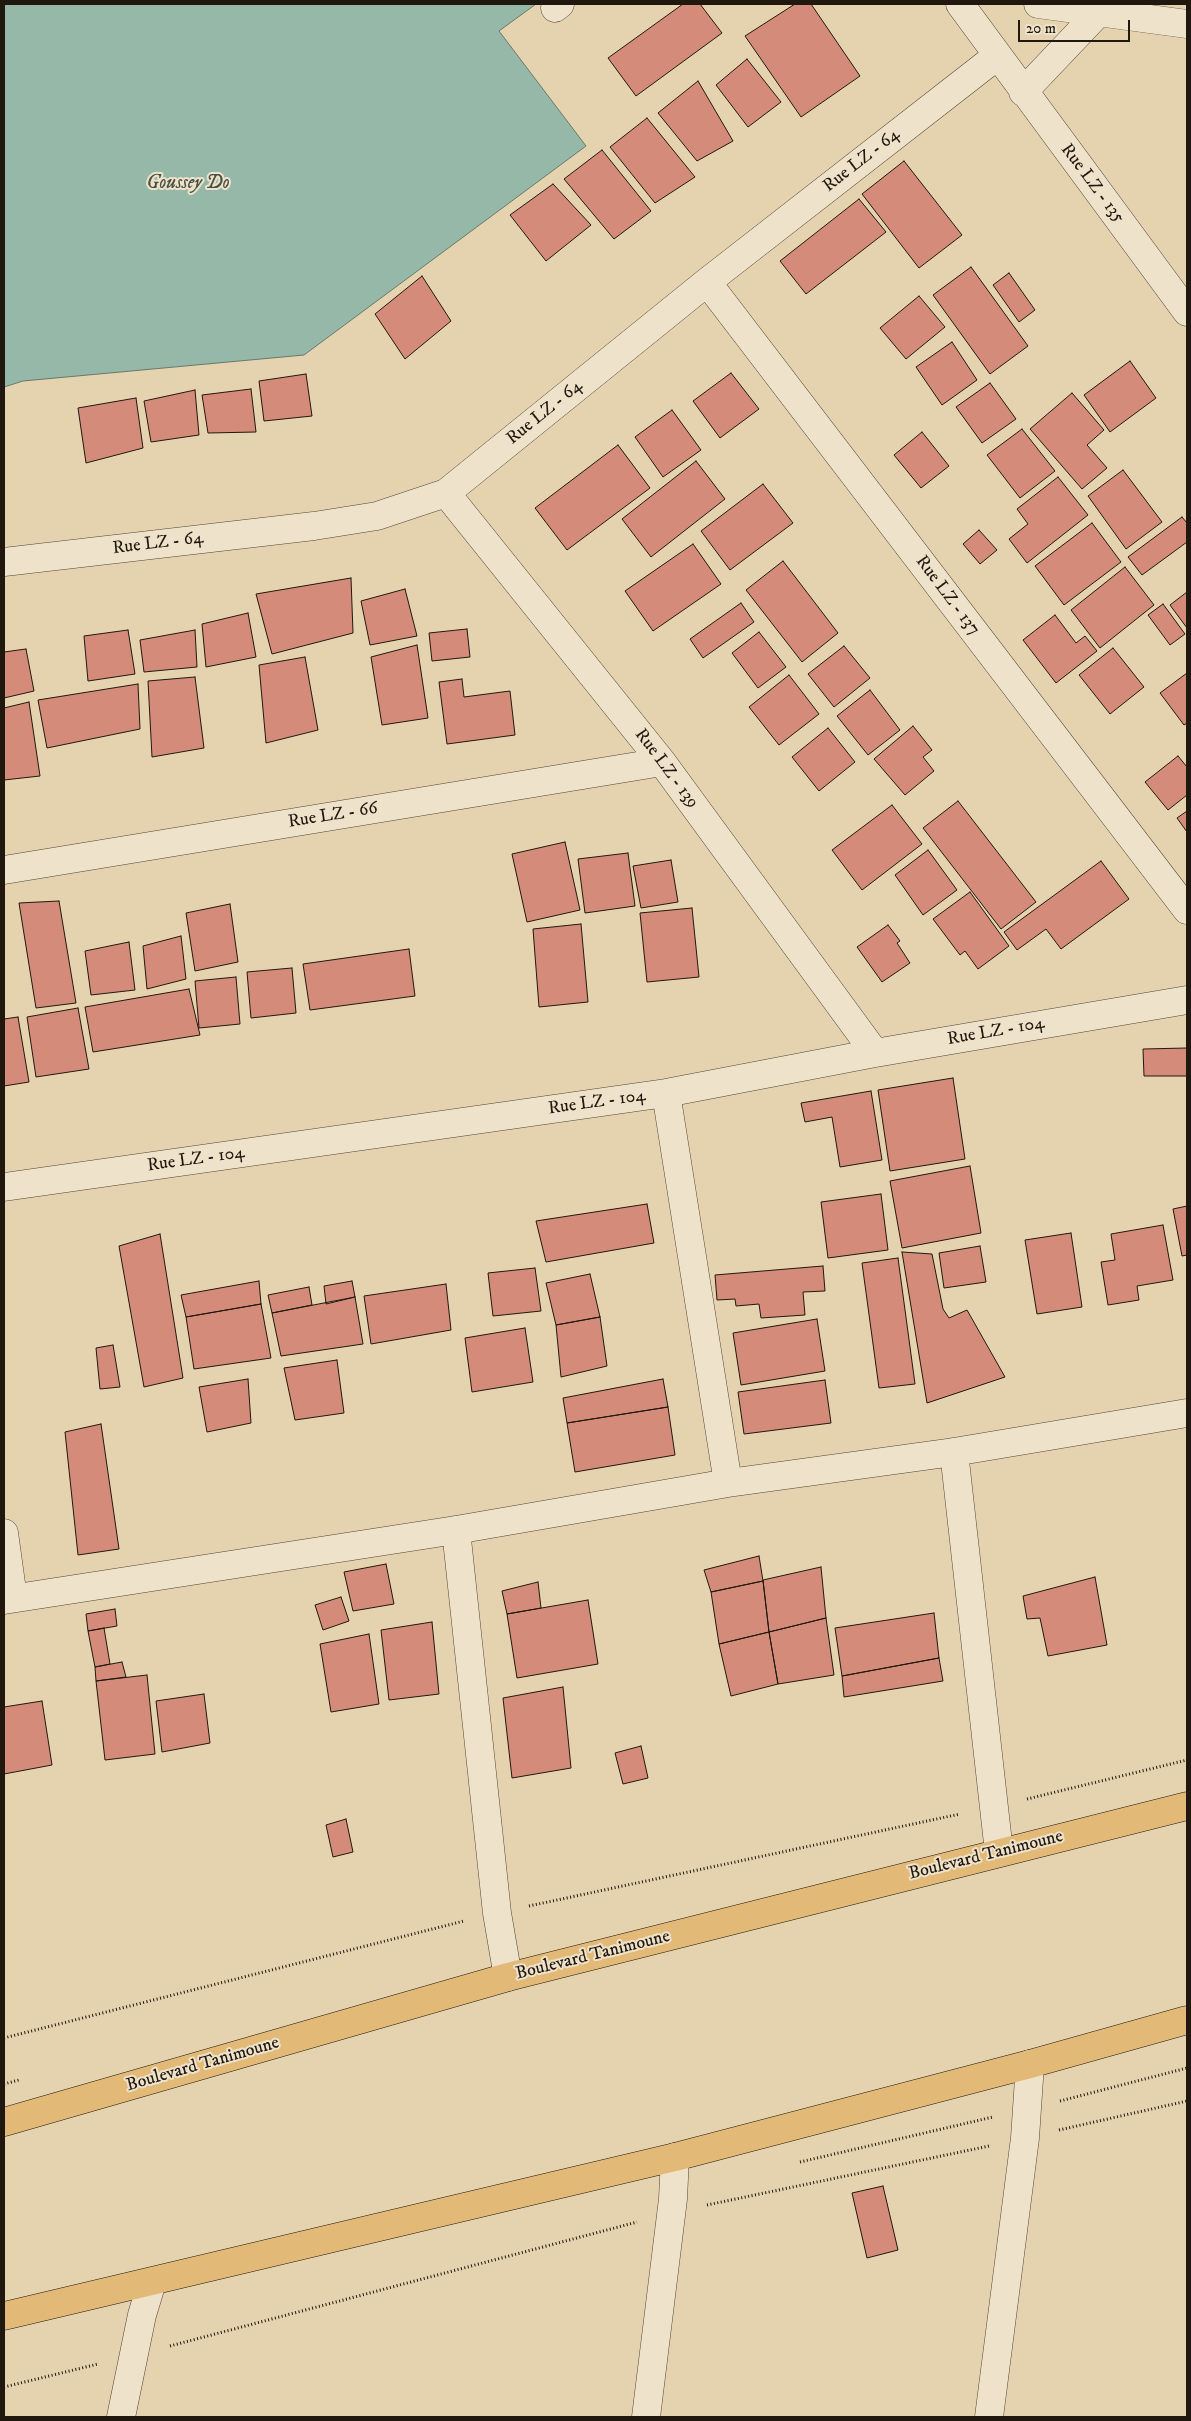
<!DOCTYPE html>
<style>
body{margin:0}
#map{position:relative;width:1191px;height:2421px;overflow:hidden;background:#e5d2ae;font-family:"IM FELL DW Pica",serif}
canvas{display:block}
.frame{position:absolute;inset:0;border:5px solid #20180e;pointer-events:none}
.scale{position:absolute;left:1018px;top:20px;width:112px;height:22px;box-sizing:border-box;border:2px solid #20180e;border-top:0;padding-left:6px;font-size:15px;line-height:18px;white-space:nowrap;color:#20180e;-webkit-text-stroke:4px #eee2ca;paint-order:stroke}
</style>
<div id="map">
<canvas width="1191" height="2421"></canvas>
<div class="frame"></div>
<div class="scale">20 m</div>
</div>
<script>
const context = document.querySelector('canvas').getContext('2d');
context.lineJoin = 'round';
function fill(path, color) { context.fillStyle = color; context.fill(path, 'evenodd'); }
const toPath = rows => new Path2D(rows.map(r => 'M' + r).join(''));
function strokePath(path, color, width, dash) { context.strokeStyle = color; context.lineWidth = width; context.lineCap = dash ? 'butt' : 'round'; context.setLineDash(dash || []); context.stroke(path); }
function label(font, color, halo, rows, align = 'center') {
  context.font = font + ' "IM FELL DW Pica",serif'; context.lineWidth = 4; context.setLineDash([]); context.textBaseline = 'middle'; context.strokeStyle = halo; context.fillStyle = color; for (const [text, x, y, turn = 0] of rows) {
    context.save(); context.translate(x, y); context.rotate((+turn || 0) * Math.PI / 180); context.textAlign = isNaN(turn) ? turn : align; if (halo) context.strokeText(text, 0, 0); context.fillText(text, 0, 0); context.restore();
  }
}
const water = toPath([
 [4,4,536,4,499,31,586,146,304,355,23,381,4,387,4,4]
]);
fill(water, '#96b8a9');
strokePath(water, '#67786b', 1);
const building = toPath([
 [683,4,700,4,722,33,636,96,608,58,683,4],
 [795,4,811,4,860,76,801,117,745,36,795,4],
 [747,59,781,102,748,127,716,85,747,59],
 [698,81,733,141,697,161,658,113,698,81],
 [647,118,695,177,655,203,610,147,647,118],
 [602,150,651,211,614,239,564,179,602,150],
 [904,161,962,235,919,268,862,194,904,161],
 [553,184,591,225,546,261,510,215,553,184],
 [859,199,886,232,806,294,780,261,859,199],
 [971,267,1028,346,990,374,933,295,971,267],
 [1009,273,1035,310,1019,322,993,285,1009,273],
 [422,276,451,321,405,359,375,314,422,276],
 [919,296,945,327,906,359,880,328,919,296],
 [952,342,977,380,942,405,916,367,952,342],
 [1130,361,1156,398,1110,432,1084,395,1130,361],
 [731,373,759,409,720,438,693,401,731,373],
 [306,374,312,416,264,421,259,381,306,374],
 [990,383,1016,419,982,443,956,407,990,383],
 [251,389,256,432,208,433,202,395,251,389],
 [195,390,199,435,151,442,144,401,195,390],
 [1072,393,1104,430,1087,445,1107,468,1082,489,1030,429,1072,393],
 [136,398,143,448,86,463,78,408,136,398],
 [672,410,701,450,663,477,635,437,672,410],
 [1022,429,1055,471,1020,498,987,455,1022,429],
 [922,432,949,466,921,488,894,455,922,432],
 [618,445,650,488,567,550,535,508,618,445],
 [696,461,725,499,651,557,622,519,696,461],
 [1123,470,1162,522,1126,549,1088,496,1123,470],
 [1058,477,1088,515,1027,563,1009,539,1028,524,1017,509,1058,477],
 [763,484,793,523,730,570,701,531,763,484],
 [1182,517,1187,523,1187,542,1142,575,1128,557,1182,517],
 [1092,523,1121,562,1064,605,1035,566,1092,523],
 [979,530,997,550,980,564,963,544,979,530],
 [693,544,721,584,653,631,625,591,693,544],
 [783,561,838,633,802,662,746,590,783,561],
 [1125,567,1154,605,1100,648,1071,610,1125,567],
 [351,578,353,633,272,654,256,594,351,578],
 [405,589,417,636,370,645,361,601,405,589],
 [1187,592,1187,628,1170,605,1187,592],
 [741,603,754,622,703,658,690,639,741,603],
 [1163,604,1185,634,1170,645,1148,615,1163,604],
 [248,613,256,657,206,667,202,624,248,613],
 [1055,615,1076,643,1085,636,1097,651,1056,683,1023,640,1055,615],
 [467,629,470,657,432,661,429,633,467,629],
 [128,630,135,674,88,681,84,636,128,630],
 [195,630,197,667,144,672,140,640,195,630],
 [759,632,786,667,758,688,732,653,759,632],
 [417,645,428,718,382,725,371,657,417,645],
 [844,646,870,678,834,707,808,674,844,646],
 [1113,648,1144,687,1110,714,1079,675,1113,648],
 [26,649,34,691,4,698,4,652,26,649],
 [305,657,318,730,266,743,259,665,305,657],
 [1187,673,1187,723,1184,725,1160,693,1187,673],
 [789,675,819,714,779,745,749,707,789,675],
 [195,677,204,748,152,757,148,681,195,677],
 [462,679,464,697,510,691,515,735,447,744,439,682,462,679],
 [138,684,140,729,47,748,38,700,138,684],
 [870,690,900,730,868,755,837,716,870,690],
 [29,702,40,776,4,780,4,708,29,702],
 [913,726,932,750,923,757,934,771,905,795,874,759,913,726],
 [828,728,855,762,819,791,792,757,828,728],
 [1178,756,1187,767,1187,795,1168,810,1145,782,1178,756],
 [958,801,1036,902,1001,929,923,828,958,801],
 [892,805,922,844,862,890,832,850,892,805],
 [1187,811,1187,832,1177,818,1187,811],
 [565,842,580,910,527,922,512,854,565,842],
 [928,850,957,890,923,915,895,875,928,850],
 [628,853,635,906,585,913,578,859,628,853],
 [671,860,678,902,641,908,633,866,671,860],
 [1101,861,1129,899,1061,949,1046,929,1017,950,1004,932,1101,861],
 [970,892,1009,946,978,969,965,951,960,955,933,919,970,892],
 [59,901,76,1003,36,1008,19,903,59,901],
 [230,904,238,962,195,971,186,913,230,904],
 [692,908,699,977,647,982,640,913,692,908],
 [581,924,588,1002,539,1007,533,929,581,924],
 [888,925,900,941,897,943,910,963,882,982,857,947,888,925],
 [181,936,186,979,147,989,143,946,181,936],
 [129,942,135,990,91,995,85,951,129,942],
 [409,949,415,996,310,1010,303,964,409,949],
 [292,968,296,1013,251,1018,247,972,292,968],
 [236,977,240,1024,199,1028,195,981,236,977],
 [189,989,200,1035,93,1052,85,1007,189,989],
 [78,1008,89,1069,36,1077,27,1017,78,1008],
 [18,1017,29,1082,4,1086,4,1019,18,1017],
 [1187,1048,1187,1076,1144,1076,1143,1049,1187,1048],
 [953,1078,965,1159,890,1171,878,1090,953,1078],
 [871,1091,882,1160,840,1167,832,1117,805,1122,801,1103,871,1091],
 [970,1166,981,1233,902,1248,890,1181,970,1166],
 [881,1194,888,1250,828,1258,821,1202,881,1194],
 [647,1204,654,1243,546,1262,536,1221,647,1204],
 [1187,1206,1187,1255,1182,1256,1173,1209,1187,1206],
 [1163,1225,1173,1280,1137,1286,1139,1300,1108,1305,1101,1262,1115,1260,1111,1234,1163,1225],
 [1071,1233,1082,1307,1037,1314,1025,1240,1071,1233],
 [160,1234,183,1378,144,1387,119,1246,160,1234],
 [980,1246,986,1282,944,1288,939,1253,980,1246],
 [902,1252,932,1254,943,1309,949,1318,967,1310,1005,1377,927,1403,902,1252],
 [898,1258,915,1384,879,1388,862,1263,898,1258],
 [823,1266,825,1291,803,1292,805,1315,761,1318,759,1304,736,1306,735,1299,717,1300,715,1275,823,1266],
 [535,1268,541,1311,493,1316,488,1273,535,1268],
 [590,1274,600,1317,556,1325,546,1283,590,1274],
 [259,1281,261,1304,186,1317,181,1295,259,1281],
 [352,1281,355,1297,326,1304,324,1286,352,1281],
 [446,1284,451,1330,371,1344,364,1296,446,1284],
 [309,1287,312,1305,272,1313,268,1295,309,1287],
 [355,1297,363,1344,281,1356,272,1313,355,1297],
 [261,1304,271,1358,194,1369,186,1317,261,1304],
 [600,1317,607,1366,561,1377,556,1325,600,1317],
 [817,1319,825,1371,741,1385,733,1333,817,1319],
 [525,1328,533,1382,472,1392,465,1338,525,1328],
 [113,1345,120,1387,100,1389,96,1348,113,1345],
 [337,1360,344,1413,295,1420,284,1368,337,1360],
 [248,1379,251,1423,207,1432,199,1387,248,1379],
 [663,1379,668,1407,567,1423,563,1398,663,1379],
 [825,1380,831,1423,744,1434,738,1392,825,1380],
 [668,1407,675,1455,575,1472,567,1423,668,1407],
 [101,1424,119,1549,78,1555,65,1432,101,1424],
 [759,1556,763,1581,711,1592,704,1570,759,1556],
 [386,1564,394,1604,353,1611,344,1572,386,1564],
 [821,1567,826,1618,769,1632,763,1580,821,1567],
 [1095,1577,1107,1645,1048,1656,1040,1618,1027,1619,1023,1596,1095,1577],
 [763,1581,769,1632,719,1644,711,1592,763,1581],
 [538,1582,541,1608,507,1614,502,1591,538,1582],
 [341,1597,349,1621,323,1630,315,1605,341,1597],
 [588,1600,598,1664,517,1678,507,1614,588,1600],
 [115,1609,117,1626,88,1631,86,1614,115,1609],
 [934,1613,939,1658,842,1676,835,1628,934,1613],
 [826,1618,834,1675,778,1684,769,1632,826,1618],
 [432,1622,439,1694,389,1700,381,1630,432,1622],
 [104,1628,110,1664,95,1667,88,1631,104,1628],
 [769,1632,778,1684,731,1696,719,1644,769,1632],
 [369,1634,379,1704,331,1712,320,1644,369,1634],
 [939,1658,943,1681,844,1697,842,1676,939,1658],
 [122,1662,126,1677,96,1681,95,1667,122,1662],
 [147,1675,155,1754,105,1760,96,1681,147,1675],
 [563,1687,571,1768,512,1778,503,1698,563,1687],
 [204,1694,210,1743,162,1752,156,1701,204,1694],
 [42,1701,52,1765,4,1774,4,1707,42,1701],
 [641,1746,648,1778,623,1784,615,1753,641,1746],
 [346,1819,353,1852,333,1857,326,1825,346,1819],
 [883,2186,898,2250,867,2258,852,2193,883,2186]
]);
fill(building, '#d48b7a');
strokePath(building, '#20180e', 1);
const street = toPath([
 [960,4,1187,312],
 [1038,4,1187,24],
 [555,8,560,4],
 [1023,92,1099,12],
 [707,282,1187,910],
 [446,493,662,762,875,1053],
 [4,562,314,526,377,516,446,493,707,282,997,56],
 [4,870,662,762],
 [666,1093,728,1483],
 [4,1187,666,1093,875,1053,1187,1000],
 [954,1452,999,1852],
 [456,1530,497,1913,508,1977],
 [4,1533,13,1598],
 [4,1600,456,1530,728,1483,954,1452,1187,1413],
 [121,2417,142,2315,152,2282],
 [646,2417,673,2199,675,2157],
 [989,2417,1025,2138,1030,2064]
]);
const primary = toPath([
 [4,2122,508,1977,1187,1806],
 [4,2316,675,2157,1030,2064,1187,2020]
]);
strokePath(street, '#514636', 29);
strokePath(primary, '#20180e', 29);
strokePath(toPath([
 [1027,1799,1187,1760],
 [529,1906,960,1814],
 [4,2038,464,1921],
 [4,2084,19,2080],
 [1060,2101,1187,2068],
 [1059,2130,1187,2101],
 [800,2162,993,2117],
 [707,2205,989,2146],
 [170,2346,637,2222],
 [4,2387,98,2364]
]), '#20180e', 3, [1, 2.5]);
strokePath(street, '#eee2ca', 28);
strokePath(primary, '#e2b977', 28);
label('18px', '#20180e', '#eee2ca', [
 ["Rue LZ - 64",862,161,-38],
 ["Rue LZ - 135",1092,184,53],
 ["Rue LZ - 64",545,413,-39],
 ["Rue LZ - 64",158,544,-7],
 ["Rue LZ - 137",947,596,53],
 ["Rue LZ - 139",666,769,53],
 ["Rue LZ - 66",333,816,-9],
 ["Rue LZ - 104",996,1032,-10],
 ["Rue LZ - 104",597,1103,-8],
 ["Rue LZ - 104",196,1160,-8],
 ["Boulevard Tanimoune",986,1856,-14],
 ["Boulevard Tanimoune",593,1956,-14],
 ["Boulevard Tanimoune",203,2065,-16]
]);
label('italic 19px', '#495044', '#eee2ca', [
 ["Goussey Do",188,184]
]);
</script>
